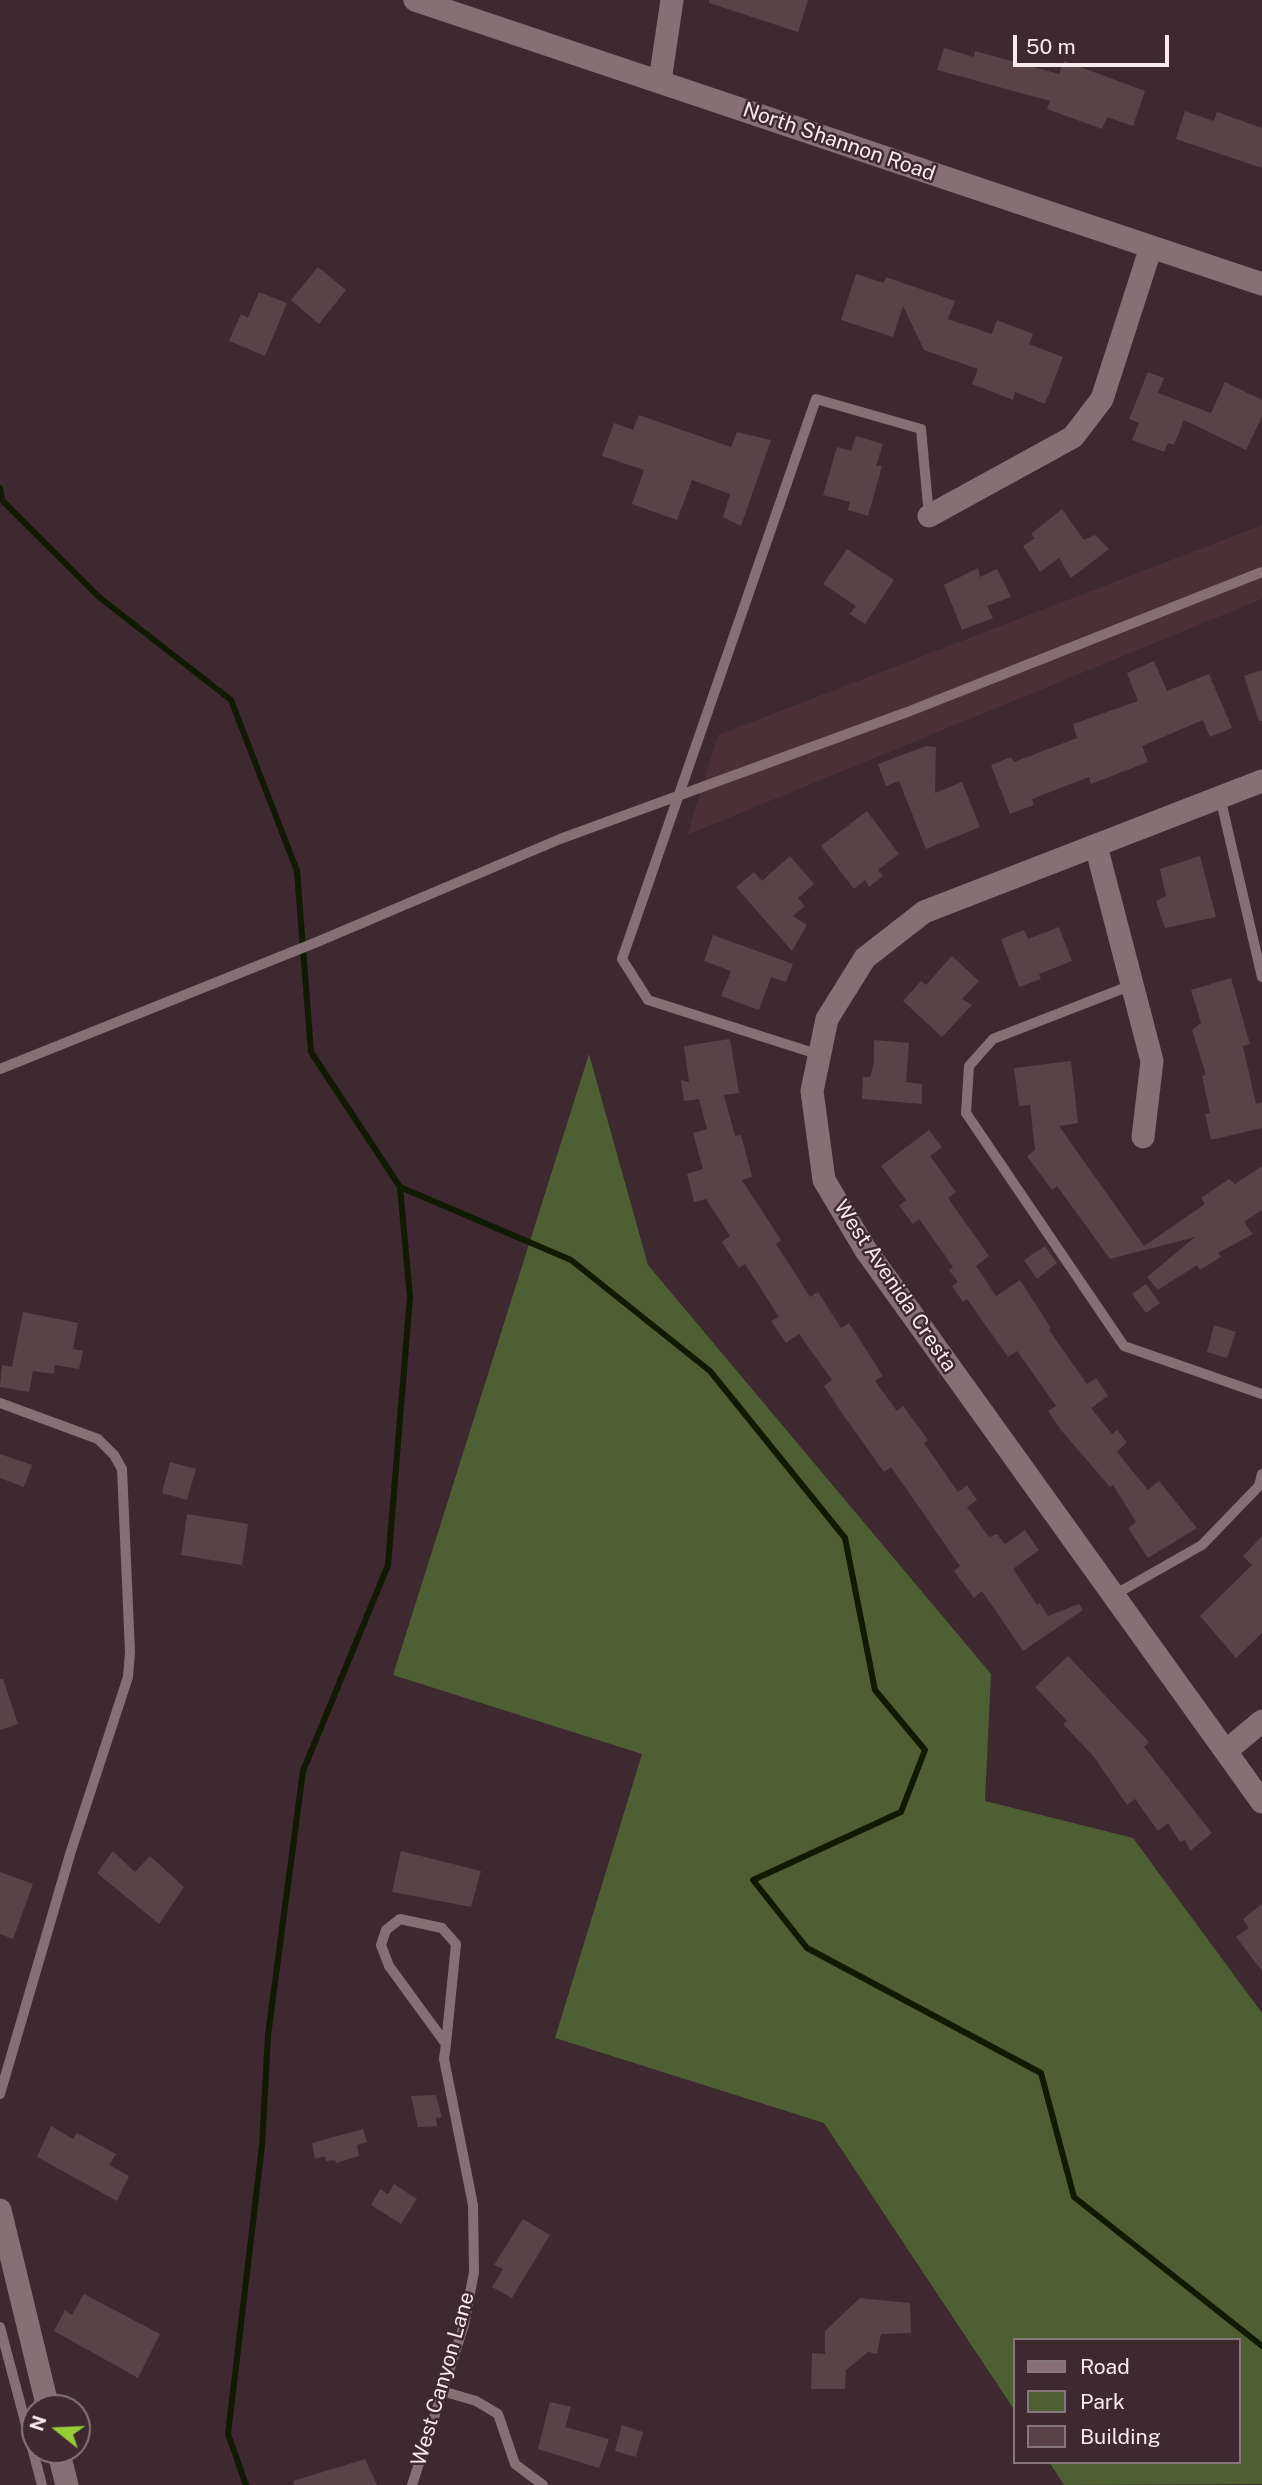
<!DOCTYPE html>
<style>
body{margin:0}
#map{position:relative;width:1262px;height:2485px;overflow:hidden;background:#3d292f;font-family:"Public Sans",sans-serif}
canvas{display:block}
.legend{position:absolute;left:1013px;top:2338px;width:228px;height:126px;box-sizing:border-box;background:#3d292f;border:2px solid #87767b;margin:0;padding:9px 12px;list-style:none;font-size:21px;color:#f7e9ec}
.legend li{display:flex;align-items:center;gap:14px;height:35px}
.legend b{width:35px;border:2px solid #87767b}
.north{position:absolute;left:21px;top:2394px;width:70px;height:70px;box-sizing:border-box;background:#3d292f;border:2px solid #87767b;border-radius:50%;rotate:288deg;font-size:19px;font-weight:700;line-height:28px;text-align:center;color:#f7e9ec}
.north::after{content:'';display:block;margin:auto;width:24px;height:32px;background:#97cc39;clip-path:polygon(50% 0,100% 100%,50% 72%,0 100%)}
.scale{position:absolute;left:1013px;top:35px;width:156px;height:32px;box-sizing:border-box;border:4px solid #f7e9ec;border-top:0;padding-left:9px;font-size:21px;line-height:24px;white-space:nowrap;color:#f7e9ec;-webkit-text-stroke:5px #3d292f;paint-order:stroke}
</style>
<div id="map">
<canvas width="1262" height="2485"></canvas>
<ul class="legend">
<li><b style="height:9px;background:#876f76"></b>Road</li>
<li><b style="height:19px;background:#4d5f33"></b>Park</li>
<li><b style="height:19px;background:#594349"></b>Building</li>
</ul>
<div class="north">N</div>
<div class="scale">50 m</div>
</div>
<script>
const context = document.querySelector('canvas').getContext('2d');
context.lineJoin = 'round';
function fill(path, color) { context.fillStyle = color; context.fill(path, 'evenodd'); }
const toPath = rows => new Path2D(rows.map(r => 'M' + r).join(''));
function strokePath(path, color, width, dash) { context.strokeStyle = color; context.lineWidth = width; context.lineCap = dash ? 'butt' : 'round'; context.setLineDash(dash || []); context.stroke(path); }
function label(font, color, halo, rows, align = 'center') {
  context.font = font + ' "Public Sans",sans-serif'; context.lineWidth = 5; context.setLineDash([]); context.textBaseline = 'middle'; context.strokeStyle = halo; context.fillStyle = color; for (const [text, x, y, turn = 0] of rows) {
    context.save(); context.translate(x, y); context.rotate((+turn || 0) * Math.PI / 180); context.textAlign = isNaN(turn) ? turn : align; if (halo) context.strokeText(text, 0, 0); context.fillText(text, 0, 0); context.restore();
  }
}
fill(toPath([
 [1262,525,1262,599,687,835,718,735]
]), '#4b3038');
fill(toPath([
 [589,1054,648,1265,991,1674,985,1801,1133,1838,1262,2013,1262,2484,1064,2485,1049,2462,1239,2462,1239,2340,1015,2340,1015,2411,824,2123,555,2038,642,1754,393,1675]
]), '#4d5f33');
strokePath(toPath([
 [0,488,2,500,99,597,231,700,297,871,311,1052,400,1187,571,1260,710,1371,845,1538,875,1690,925,1750,901,1812,753,1880,807,1948,1041,2073,1074,2197,1262,2346],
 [246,2485,228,2434,262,2146,268,2035,303,1771,388,1565,410,1297,400,1187]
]), '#0f1a01', 6);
fill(toPath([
 [709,0,808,0,798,32,709,3],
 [944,48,974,57,975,51,1059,74,1064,61,1145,91,1133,126,1107,117,1102,129,1047,109,1050,101,937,70],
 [1185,111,1214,121,1217,112,1262,128,1262,168,1176,139],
 [318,267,346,290,319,324,291,300],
 [856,274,884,283,886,277,955,301,948,319,992,334,997,320,1033,334,1029,344,1063,357,1045,404,1015,392,1013,400,972,384,978,369,924,350,903,306,893,337,841,320],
 [259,292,287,303,265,356,229,341,241,314,248,318],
 [1148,372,1164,378,1158,393,1211,413,1225,382,1262,400,1262,417,1246,450,1184,420,1174,445,1168,443,1164,452,1132,440,1139,423,1129,419],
 [639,415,731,447,737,432,771,440,741,526,723,517,730,494,692,480,677,520,632,504,644,470,602,456,614,423,633,430],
 [856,436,883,444,876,466,882,466,868,516,848,510,850,502,823,495,837,447,851,451],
 [1062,509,1084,540,1095,535,1109,549,1071,578,1059,558,1040,572,1023,546,1035,538,1031,534],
 [847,549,894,580,865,624,850,614,856,606,823,584],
 [978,568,980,577,997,569,1011,597,987,606,993,618,962,630,944,585],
 [1154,661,1167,691,1209,674,1232,728,1210,737,1203,720,1142,746,1148,762,1091,784,1089,777,1032,799,1034,805,1010,814,991,765,1011,757,1014,762,1077,738,1073,724,1138,701,1127,673],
 [1262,670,1262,721,1259,721,1244,676],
 [926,746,936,747,935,793,962,782,980,827,926,849,899,781,886,786,878,764],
 [867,811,899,854,878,870,883,876,869,887,865,880,854,889,821,846],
 [790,856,814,884,798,898,805,906,793,916,807,925,792,951,736,887,754,872,762,881],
 [1200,856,1216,917,1165,928,1156,901,1166,896,1160,869],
 [1059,927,1072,961,1039,974,1041,979,1019,987,1001,939,1024,930,1028,939],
 [713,935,793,964,786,982,771,977,759,1010,721,996,731,971,704,961],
 [952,956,979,981,962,999,972,1005,942,1037,903,1001,921,981,926,985],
 [1231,978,1250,1044,1243,1046,1256,1104,1262,1102,1262,1128,1211,1140,1205,1114,1210,1113,1202,1076,1206,1075,1192,1030,1201,1023,1191,990],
 [730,1039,739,1093,724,1095,735,1136,741,1135,752,1177,742,1180,781,1240,776,1244,810,1297,818,1292,841,1328,849,1323,883,1376,875,1381,897,1411,903,1406,928,1440,924,1443,958,1492,967,1485,977,1500,967,1507,989,1537,997,1534,1005,1544,1025,1530,1039,1550,1013,1569,1037,1605,1040,1603,1048,1616,1079,1604,1083,1610,1023,1651,982,1591,974,1598,954,1571,960,1566,891,1467,884,1472,846,1419,824,1386,832,1380,799,1334,786,1343,771,1321,779,1317,745,1264,739,1268,722,1242,730,1236,706,1199,694,1202,687,1174,703,1169,693,1133,707,1129,699,1099,684,1101,681,1080,689,1082,684,1046],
 [874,1040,909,1043,906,1082,922,1084,922,1104,862,1099,863,1077,870,1077,874,1063],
 [1071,1061,1078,1123,1059,1126,1144,1246,1205,1204,1201,1198,1229,1179,1235,1184,1262,1166,1262,1210,1244,1222,1253,1234,1218,1253,1221,1257,1200,1270,1197,1265,1158,1290,1147,1277,1195,1237,1110,1259,1057,1186,1052,1190,1027,1156,1035,1150,1030,1105,1019,1106,1014,1068],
 [929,1130,942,1147,930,1156,956,1192,948,1198,989,1256,976,1266,996,1296,1020,1280,1051,1328,1049,1330,1087,1384,1096,1378,1108,1396,1091,1408,1112,1434,1117,1430,1127,1442,1117,1452,1148,1490,1159,1481,1197,1528,1148,1558,1128,1528,1136,1522,1113,1485,1110,1487,1061,1430,1048,1411,1056,1406,1017,1351,1008,1357,967,1299,963,1302,952,1286,958,1282,949,1270,953,1267,919,1219,913,1224,899,1206,906,1200,881,1166],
 [1045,1246,1057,1263,1037,1279,1024,1260],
 [1146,1284,1160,1303,1146,1313,1132,1294],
 [23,1312,78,1323,73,1349,83,1351,79,1369,55,1365,54,1374,33,1371,29,1392,0,1387,2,1365,12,1367],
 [1214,1325,1236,1332,1227,1358,1207,1352],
 [0,1454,32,1465,24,1487,0,1478],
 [170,1462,196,1469,187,1500,162,1493],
 [187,1514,248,1524,242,1565,181,1555],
 [1262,1536,1262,1633,1236,1658,1200,1616,1252,1565,1243,1556],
 [1068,1656,1149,1742,1144,1747,1212,1833,1190,1851,1185,1840,1180,1842,1168,1823,1158,1831,1135,1799,1127,1805,1094,1757,1063,1724,1067,1721,1035,1687],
 [0,1679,3,1679,18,1724,0,1730],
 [113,1851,135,1872,150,1856,184,1887,159,1924,97,1873],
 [401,1851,481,1871,471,1907,392,1892],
 [0,1872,33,1884,13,1939,0,1934],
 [1262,1904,1262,1971,1236,1937,1249,1928,1243,1919],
 [436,2095,442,2117,436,2118,437,2126,418,2127,411,2096],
 [51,2126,73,2139,77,2133,116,2154,109,2165,129,2176,117,2201,37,2157],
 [363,2129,367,2142,357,2145,359,2156,336,2163,335,2160,326,2161,325,2156,315,2159,312,2143],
 [394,2184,417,2199,401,2224,371,2205,380,2189,388,2194],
 [523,2219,550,2235,512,2298,492,2287,503,2269,494,2265],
 [84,2294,160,2334,138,2378,54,2331,65,2310,72,2315],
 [860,2298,910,2303,911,2333,881,2334,877,2354,868,2352,846,2370,845,2389,811,2389,812,2353,825,2354,825,2331],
 [550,2402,571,2407,565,2427,609,2439,599,2468,538,2449],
 [622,2425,643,2432,636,2457,615,2451],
 [365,2459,377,2485,294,2485,293,2481]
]), '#594349');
strokePath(toPath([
 [1220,797,1262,977],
 [1132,985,993,1039,969,1066,966,1113,1124,1346,1262,1394],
 [820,1055,648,1000,622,959,816,399,921,429,929,516],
 [0,1069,317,942,560,839,910,711,1262,572],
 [0,1403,98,1439,114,1455,122,1469,130,1652,128,1677,71,1851,0,2094],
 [1114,1595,1202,1545,1259,1486,1262,1474],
 [0,2327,42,2485],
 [442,2391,476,2401,498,2414,515,2464,543,2485],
 [412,2485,464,2325,474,2272,473,2205,444,2059,446,2044,456,1944,442,1928,400,1919,386,1930,381,1945,389,1966,446,2044]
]), '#876f76', 10);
strokePath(toPath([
 [415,0,1262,284],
 [660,81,672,0],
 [929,516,1073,437,1102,399,1151,247],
 [1262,781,924,912,865,958,827,1019,812,1091,824,1180,865,1249,1262,1802],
 [1096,846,1152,1061,1143,1137],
 [1226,1751,1262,1721],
 [0,2210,48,2408],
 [58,2450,67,2485]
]), '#876f76', 23);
label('21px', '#f7e9ec', '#3d292f', [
 ["North Shannon Road",839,142,19],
 ["West Avenida Cresta",895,1286,56],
 ["West Canyon Lane",443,2379,-74]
]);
</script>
